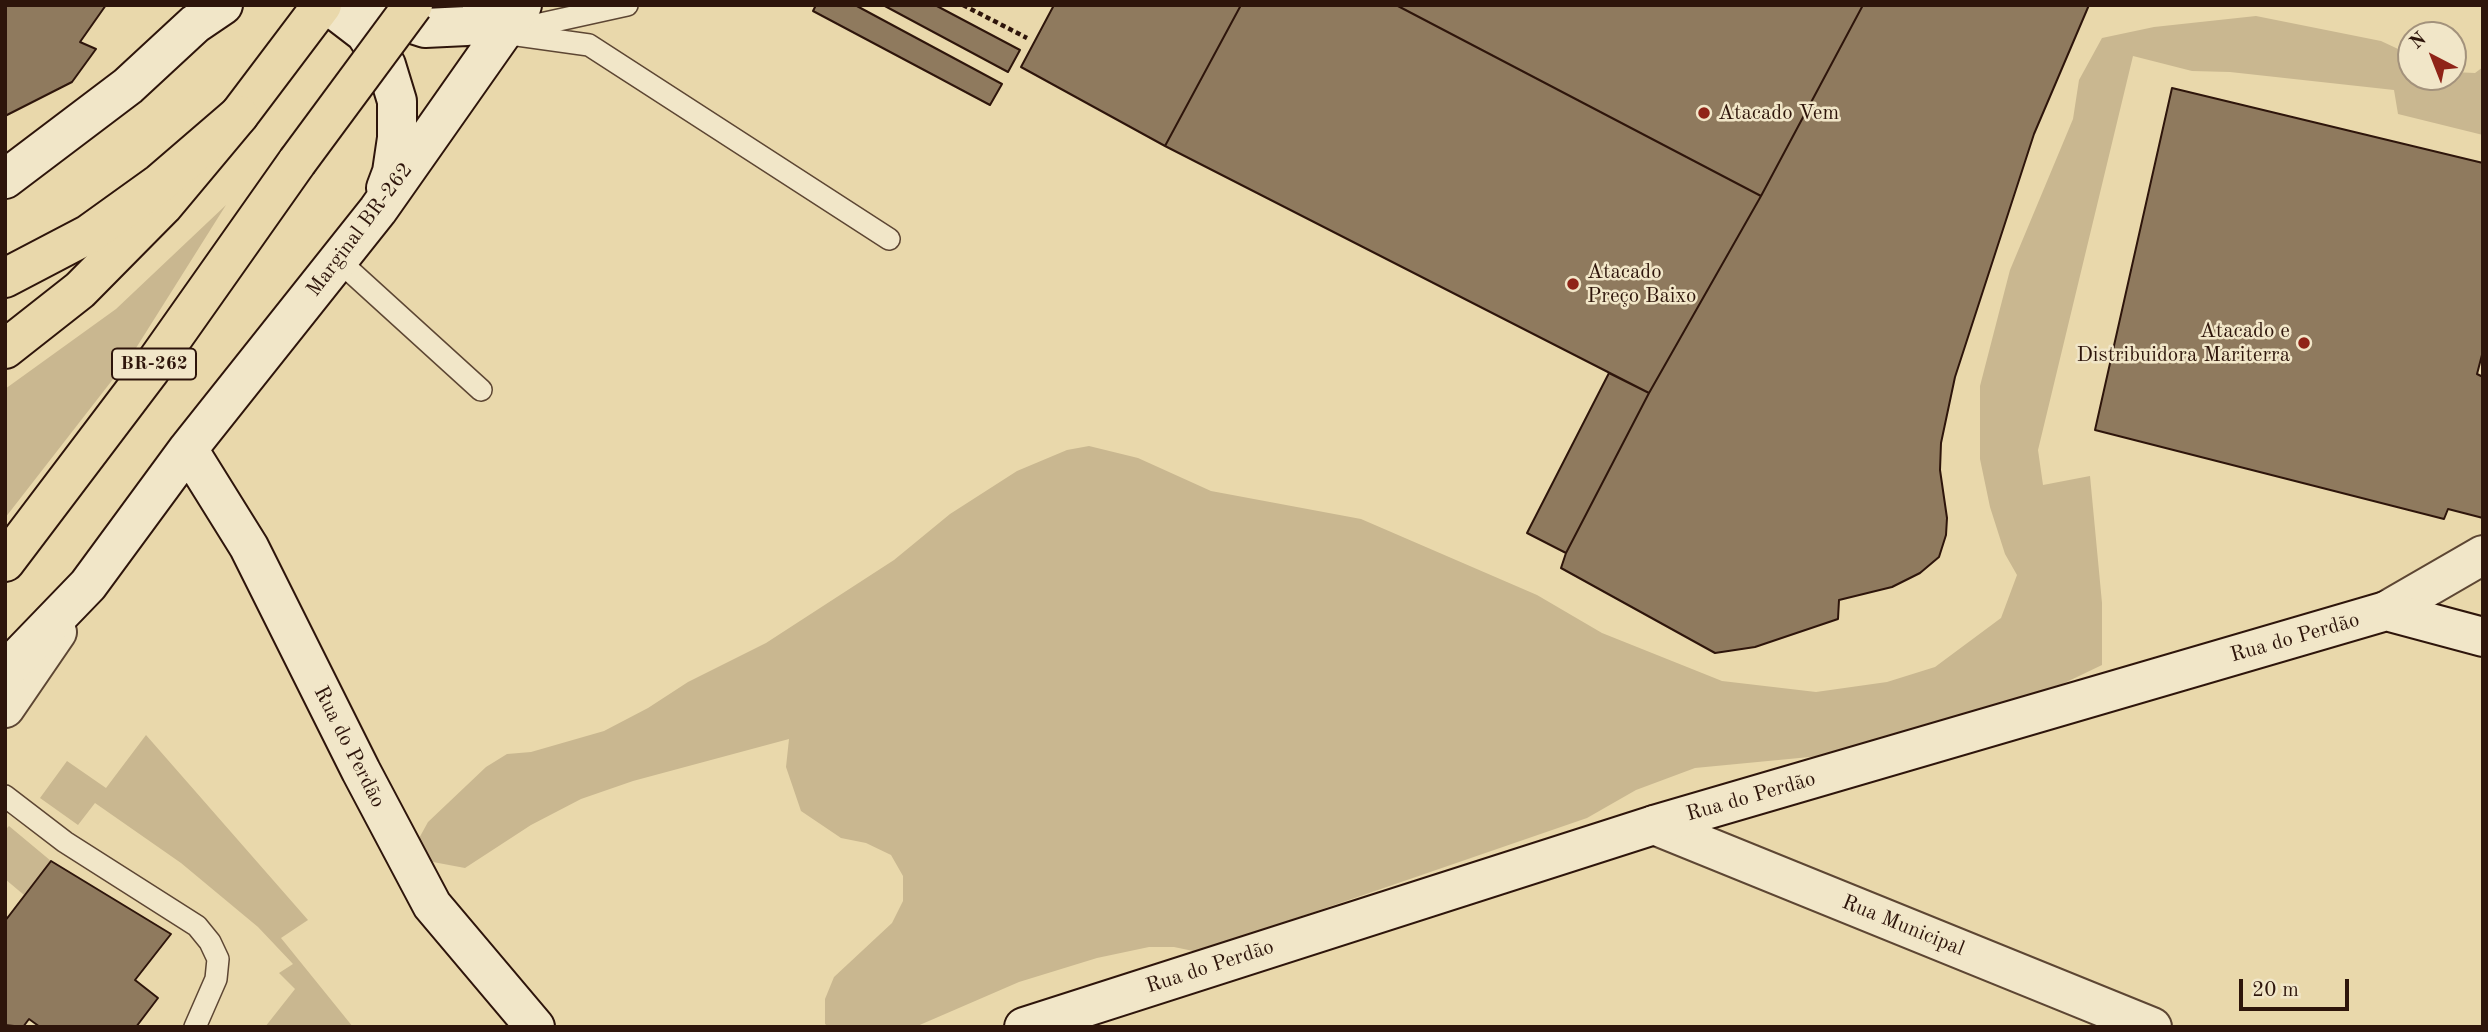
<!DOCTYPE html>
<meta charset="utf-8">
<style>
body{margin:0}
#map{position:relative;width:2488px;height:1032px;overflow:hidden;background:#e9d8ab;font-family:"Old Standard TT",serif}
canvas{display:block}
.frame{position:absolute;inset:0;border:7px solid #2e150b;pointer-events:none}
.north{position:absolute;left:2397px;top:21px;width:70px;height:70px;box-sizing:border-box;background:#f1e6c8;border:2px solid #a3927c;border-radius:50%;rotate:318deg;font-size:19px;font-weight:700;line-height:28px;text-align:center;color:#2e150b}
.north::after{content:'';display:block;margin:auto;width:24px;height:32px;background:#8f2418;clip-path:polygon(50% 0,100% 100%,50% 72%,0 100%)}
.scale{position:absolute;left:2239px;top:979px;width:110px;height:32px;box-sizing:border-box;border:4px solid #2e150b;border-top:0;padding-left:9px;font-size:21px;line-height:24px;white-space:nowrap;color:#2e150b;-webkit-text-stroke:5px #f1e6c8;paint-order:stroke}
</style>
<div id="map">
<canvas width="2488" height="1032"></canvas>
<div class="frame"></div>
<div class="north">N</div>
<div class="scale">20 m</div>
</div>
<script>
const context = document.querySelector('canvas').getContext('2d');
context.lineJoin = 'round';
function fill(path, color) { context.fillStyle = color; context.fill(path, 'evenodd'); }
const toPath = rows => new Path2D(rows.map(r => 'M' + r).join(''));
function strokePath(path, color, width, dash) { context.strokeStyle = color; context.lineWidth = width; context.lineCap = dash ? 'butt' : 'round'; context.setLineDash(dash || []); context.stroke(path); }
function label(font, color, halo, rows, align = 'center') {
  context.font = font + ' "Old Standard TT",serif'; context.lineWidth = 5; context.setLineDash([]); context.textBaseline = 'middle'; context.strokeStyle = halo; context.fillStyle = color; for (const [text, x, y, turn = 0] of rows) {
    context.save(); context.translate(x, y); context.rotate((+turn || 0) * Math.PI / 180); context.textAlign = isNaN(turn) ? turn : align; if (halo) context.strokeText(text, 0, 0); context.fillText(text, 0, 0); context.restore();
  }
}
fill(toPath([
 [2256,16,2381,41,2411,55,2411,77,2453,77,2453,72,2475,73,2483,67,2483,135,2398,114,2394,90,2230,72,2192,71,2133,56,2038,450,2043,485,2090,476,2102,603,2102,665,1935,745,1695,768,1636,790,1587,818,1198,952,1174,947,1149,947,1097,958,1019,982,915,1027,829,1027,825,1024,825,999,834,977,892,923,903,901,903,876,891,855,866,843,841,838,801,811,786,767,789,739,633,781,581,799,531,825,465,868,433,862,412,851,428,822,486,767,507,754,531,752,604,731,648,708,688,682,766,643,894,560,950,514,1017,471,1067,450,1089,446,1138,458,1211,491,1361,519,1537,595,1602,633,1722,681,1816,692,1887,682,1935,667,2001,618,2017,575,2005,554,1990,507,1980,459,1980,386,2010,270,2073,119,2079,80,2102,38,2154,27],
 [226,205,131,356,5,518,5,389,116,309],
 [146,735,308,920,281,938,353,1027,265,1027,295,989,279,973,293,964,258,927,181,863,95,803,78,825,40,798,67,761,106,788],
 [9,826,51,861,24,895,5,879,5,830]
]), '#c9b790');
const building = toPath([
 [5,5,106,5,80,42,96,49,72,82,5,116,5,5],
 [816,5,855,5,1002,84,990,105,813,11,816,5],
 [883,5,935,5,1020,50,1008,72,883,5],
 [1054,5,1241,5,1165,146,1021,67,1054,5],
 [1241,5,1396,5,1761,196,1649,393,1165,146,1241,5],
 [1396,5,1863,5,1761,196,1396,5],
 [1863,5,2089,5,2034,134,1955,377,1941,443,1940,470,1947,518,1946,535,1939,557,1920,573,1892,587,1839,600,1838,619,1755,647,1715,653,1561,568,1566,553,1649,393,1761,196,1863,5],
 [2172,88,2483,163,2483,351,2477,374,2483,377,2483,518,2448,509,2444,519,2095,430,2172,88],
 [1609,373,1649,393,1566,553,1527,533,1609,373],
 [51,861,171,934,135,980,158,998,136,1027,40,1027,29,1019,23,1027,5,1025,5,921,51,861]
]);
fill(building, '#8f7a5e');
strokePath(building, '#2e150b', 2);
const lane = toPath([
 [518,29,627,5],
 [503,33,589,45,889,239],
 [338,260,481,390],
 [5,796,65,842,197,926,210,942,218,959,216,979,195,1027]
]);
const street = toPath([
 [2386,611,2483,555],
 [5,708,57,632],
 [1654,825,2152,1027]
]);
const secondary = toPath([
 [323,5,335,10,365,33,386,65,397,101,397,138,392,172,386,188],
 [373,5,385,15,425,28,467,26,506,10,512,5],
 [5,179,128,86,195,24,223,5],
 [188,449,249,547,361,771,432,905,535,1027],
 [5,671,88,585,188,449,378,210,522,5],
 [1024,1027,1654,825,2386,611,2483,637]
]);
const primary = toPath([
 [5,349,80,290,163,206,239,115,322,5],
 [5,562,151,369,297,162]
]);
const highway = toPath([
 [5,278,89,234,160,183,239,115]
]);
strokePath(lane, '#5d4633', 24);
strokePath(street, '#5d4633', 42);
strokePath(secondary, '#2e150b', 42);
strokePath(primary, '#2e150b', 42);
strokePath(highway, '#2e150b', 42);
strokePath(toPath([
 [963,5,1027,38]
]), '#2e150b', 4.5, [5, 3.5]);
strokePath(lane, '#f1e6c8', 21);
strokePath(street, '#f1e6c8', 38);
strokePath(secondary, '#f1e6c8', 38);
strokePath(primary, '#e9d8ab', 38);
strokePath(highway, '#e9d8ab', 38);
const primaryBridge = toPath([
 [297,162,413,5]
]);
strokePath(primaryBridge, '#2e150b', 42, []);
strokePath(primaryBridge, '#e9d8ab', 38);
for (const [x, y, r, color] of [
 [1704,113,7,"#8f2418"],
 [1573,284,7,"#8f2418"],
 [2304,343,7,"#8f2418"]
]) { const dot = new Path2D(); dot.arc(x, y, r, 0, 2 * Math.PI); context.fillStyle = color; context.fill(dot); strokePath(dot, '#f1e6c8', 2.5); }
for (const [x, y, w] of [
 [154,364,84]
]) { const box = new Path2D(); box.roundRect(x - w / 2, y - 15.5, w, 31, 5); context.fillStyle = '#f1e6c8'; context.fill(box); strokePath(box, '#2e150b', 2); }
label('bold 19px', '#2e150b', null, [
 ["BR-262",154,364]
]);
label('21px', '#2e150b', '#f1e6c8', [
 ["Atacado Vem",1718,113],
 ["Atacado",1587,272],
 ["Preço Baixo",1587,296],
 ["Atacado e",2290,331,"right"],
 ["Distribuidora Mariterra",2290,355,"right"]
], 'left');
label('21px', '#2e150b', '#f1e6c8', [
 ["Marginal BR-262",360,230,-53],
 ["Rua do Perdão",2295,638,-16],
 ["Rua do Perdão",349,747,63],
 ["Rua do Perdão",1751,797,-16],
 ["Rua Municipal",1903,926,22],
 ["Rua do Perdão",1210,967,-18]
]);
</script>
